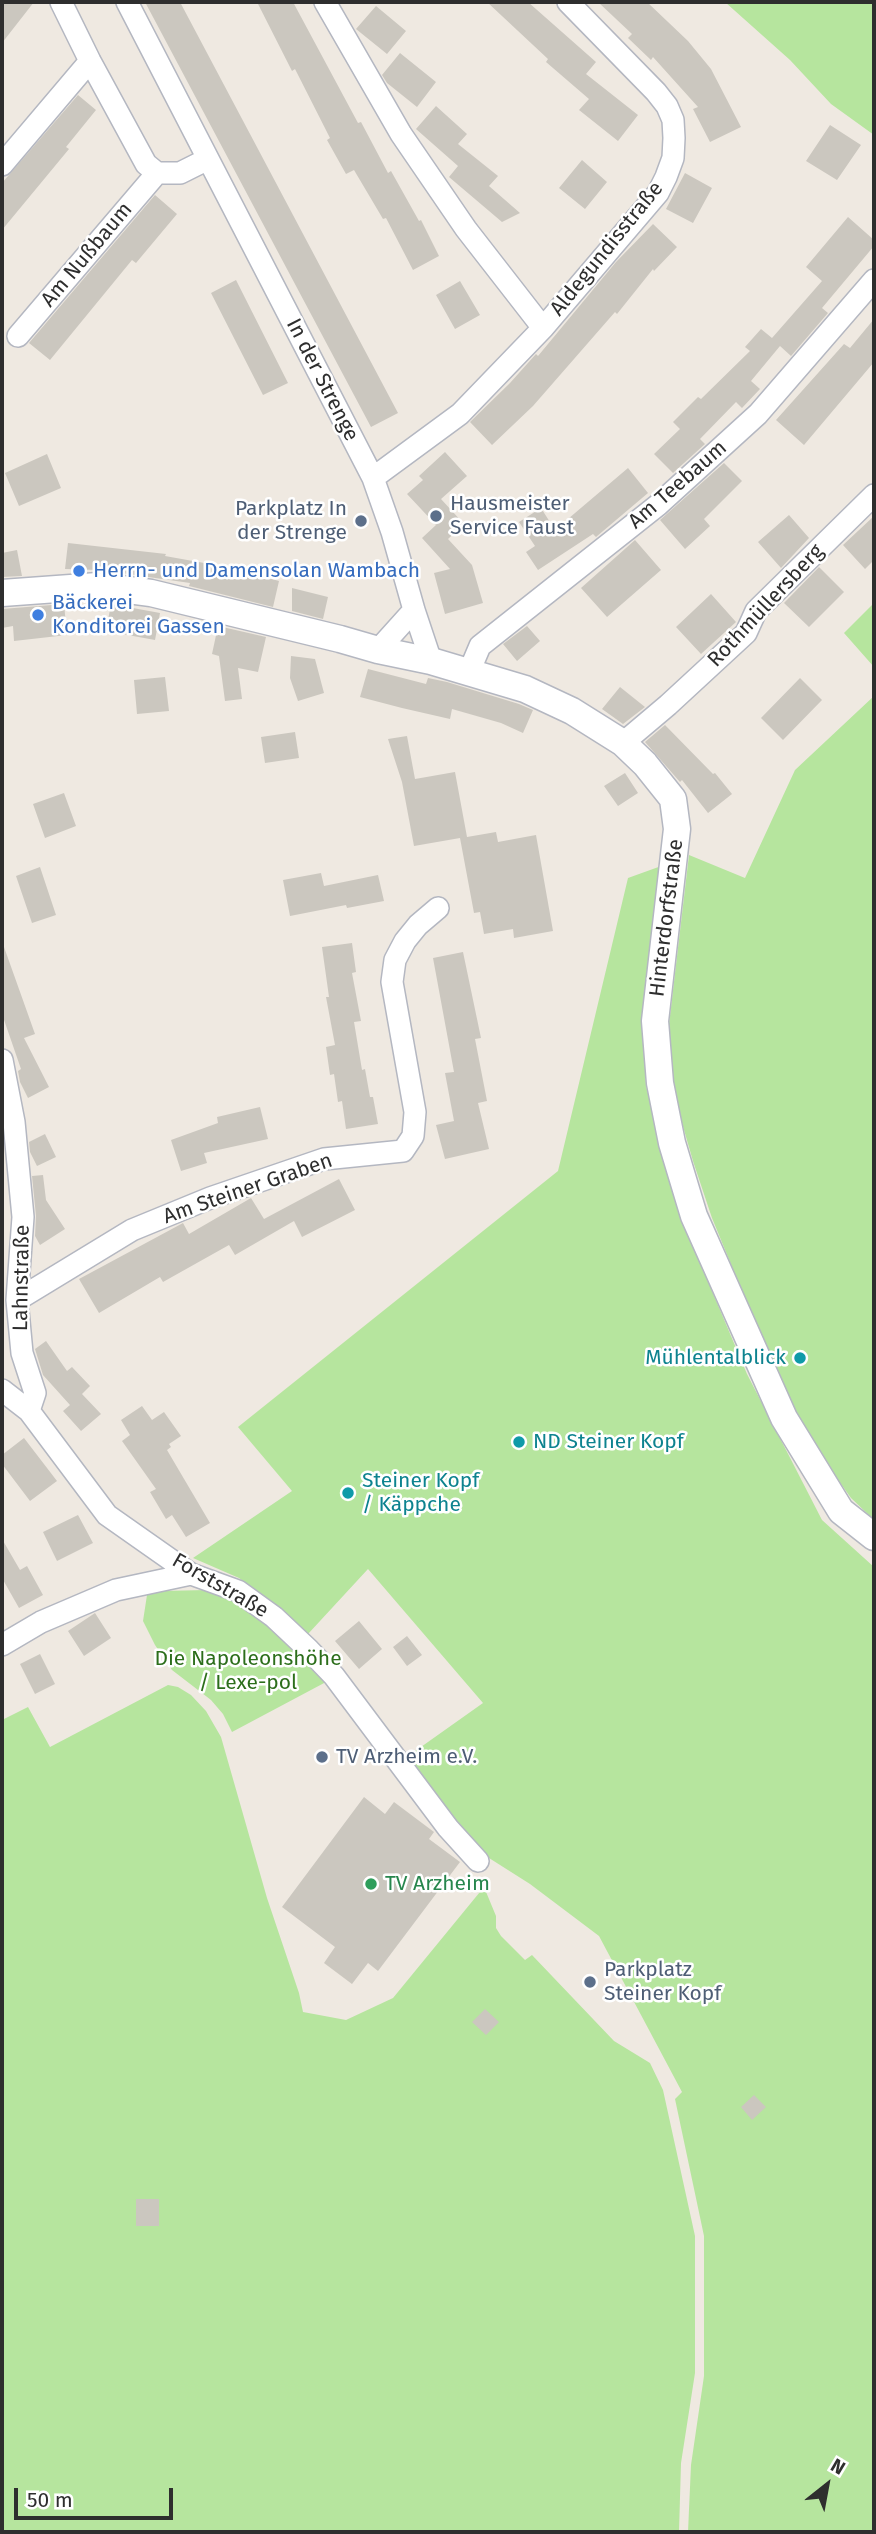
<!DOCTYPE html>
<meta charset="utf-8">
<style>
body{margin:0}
#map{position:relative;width:876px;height:2534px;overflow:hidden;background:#efe9e1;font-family:"Fira Sans",sans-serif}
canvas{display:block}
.frame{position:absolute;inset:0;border:4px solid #2e2e2e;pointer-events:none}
.north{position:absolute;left:792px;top:2450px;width:70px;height:70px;-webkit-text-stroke:5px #fff;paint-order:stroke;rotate:31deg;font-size:19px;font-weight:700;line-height:28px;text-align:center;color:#2e2e2e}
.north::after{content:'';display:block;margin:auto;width:24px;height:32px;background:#2e2e2e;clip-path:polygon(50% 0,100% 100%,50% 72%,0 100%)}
.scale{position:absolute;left:14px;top:2488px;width:159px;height:32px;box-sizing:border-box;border:4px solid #2e2e2e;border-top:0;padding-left:9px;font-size:21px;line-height:24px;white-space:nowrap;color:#2e2e2e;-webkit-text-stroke:5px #fff;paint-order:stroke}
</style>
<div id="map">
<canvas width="876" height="2534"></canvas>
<div class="frame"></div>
<div class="north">N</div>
<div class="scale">50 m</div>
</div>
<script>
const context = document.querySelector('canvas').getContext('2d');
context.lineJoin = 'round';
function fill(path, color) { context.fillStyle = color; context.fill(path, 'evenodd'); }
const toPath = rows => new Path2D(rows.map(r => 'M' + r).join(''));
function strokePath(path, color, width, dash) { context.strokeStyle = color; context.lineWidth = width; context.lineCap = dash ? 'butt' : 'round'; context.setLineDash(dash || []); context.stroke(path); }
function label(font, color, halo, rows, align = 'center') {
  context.font = font + ' "Fira Sans",sans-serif'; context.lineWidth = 5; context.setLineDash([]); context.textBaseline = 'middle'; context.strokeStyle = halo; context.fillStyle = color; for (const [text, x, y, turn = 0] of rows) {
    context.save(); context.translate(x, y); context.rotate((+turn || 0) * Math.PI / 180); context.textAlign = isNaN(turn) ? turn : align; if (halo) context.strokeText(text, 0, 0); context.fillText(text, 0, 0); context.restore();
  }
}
fill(toPath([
 [725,2,874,2,874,135,831,104,790,60],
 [874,603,874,667,844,633],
 [874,696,874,1520,851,1498,813,1445,778,1379,712,1218,693,1161,682,1123,672,1073,669,1024,689,855,745,878,795,770],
 [664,865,643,1007,646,1086,683,1222,747,1374,822,1520,874,1567,874,2532,688,2532,691,2465,704,2376,704,2236,675,2099,682,2092,599,1936,530,1884,489,1858,453,1823,404,1759,483,1703,368,1569,308,1634,289,1616,239,1578,193,1558,292,1491,238,1427,558,1171,628,878],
 [207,1590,228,1598,254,1615,279,1635,326,1682,232,1732,223,1714,211,1700,172,1670,155,1645,143,1621,147,1595,161,1591],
 [168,1685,178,1687,191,1695,206,1711,221,1737,267,1898,299,1993,303,2012,346,2020,393,1998,484,1887,496,1916,496,1928,501,1936,525,1960,532,1955,614,2041,650,2063,663,2090,695,2236,695,2373,681,2463,679,2532,2,2532,2,1720,28,1707,50,1747]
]), '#b6e59e');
fill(toPath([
 [2,2,34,2,2,43],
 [145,2,180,2,398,413,371,427],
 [257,2,293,2,358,123,361,122,388,173,391,171,419,221,421,220,439,256,413,270,386,218,383,219,354,170,346,174,327,140,330,138,295,69,292,71],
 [487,2,528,2,596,62,586,74,638,115,618,141,579,110,589,99,546,62,548,59],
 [598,2,647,2,688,41,711,69,741,127,710,142,693,109,698,107,653,57,651,60,628,38,632,34],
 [376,6,406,31,387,54,356,29],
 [400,53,436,82,417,107,387,83,382,75],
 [78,95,96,110,66,147,69,149,2,230,2,183],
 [436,106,467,134,458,144,498,176,489,186,520,213,502,222,449,177,458,166,416,129],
 [830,125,861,145,837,180,806,161],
 [582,160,607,182,585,209,559,188],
 [685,173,712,188,693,223,666,209],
 [155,195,177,214,136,263,132,260,50,360,29,343],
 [848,217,874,240,874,246,822,308,828,313,791,356,780,346,751,381,760,389,742,408,736,402,700,439,705,444,673,473,654,454,680,429,673,422,698,397,701,399,750,351,745,347,761,329,772,338,822,281,806,267],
 [653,224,677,247,654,271,653,269,617,314,615,312,533,406,492,445,470,422,510,383,536,354,538,356,616,262],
 [236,280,288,383,263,395,211,293],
 [460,281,480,315,455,329,436,295],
 [874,319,874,362,804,445,776,420,844,344,850,348],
 [445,452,467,476,441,499,464,524,448,539,472,565,483,603,445,614,434,573,450,569,422,538,436,525,407,494,423,480,419,476],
 [47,454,61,488,19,506,5,473],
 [724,463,742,481,704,519,710,526,685,549,660,520],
 [628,468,648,493,596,537,593,534,538,570,526,552,535,546,519,522,541,508,555,530],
 [789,515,809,538,781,568,758,542],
 [874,516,874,560,865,569,843,545],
 [635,540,661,570,607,617,581,588],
 [68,543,166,554,165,556,232,568,279,581,273,607,189,586,190,583,100,570,65,569],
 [17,550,22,576,2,577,2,553],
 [819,567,844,592,809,627,784,603],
 [292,588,328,597,323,619,292,611],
 [711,594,736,622,701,654,676,627],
 [64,604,67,635,14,641,13,626,2,628,2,609],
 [111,604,160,613,155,640,106,631],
 [218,626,266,637,258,672,238,668,242,699,225,701,219,656,212,654],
 [527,626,540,641,517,661,503,644],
 [291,656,315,659,324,693,298,701,290,678],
 [368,669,426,684,428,678,447,682,519,704,533,710,523,733,501,723,452,709,450,719,402,708,360,697],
 [165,677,169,711,137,714,134,680],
 [800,678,822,700,783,740,761,718],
 [620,687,645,707,623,724,602,709],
 [665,725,713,774,715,773,732,794,708,813,682,780,680,782,645,742],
 [295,732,299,758,265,763,261,737],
 [407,736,415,779,455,772,467,837,496,832,498,842,536,835,553,931,514,938,513,929,484,934,480,912,474,913,460,838,414,846,402,782,388,739],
 [625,773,638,793,618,806,604,786],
 [64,793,76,826,45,838,33,804],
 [40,867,56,915,32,923,16,876],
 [321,873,324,886,378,875,384,901,347,908,346,905,290,916,283,880],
 [352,943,356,972,352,973,361,1021,354,1022,362,1070,365,1069,370,1097,373,1097,378,1124,346,1129,342,1101,338,1102,334,1074,330,1075,326,1047,335,1045,326,997,329,997,322,947],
 [4,947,35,1034,24,1038,49,1087,28,1098,20,1082,18,1071,21,1069,2,1014,2,948],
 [463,952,481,1038,475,1039,487,1101,478,1103,489,1149,445,1159,436,1125,454,1121,445,1073,454,1072,433,958],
 [260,1107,268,1139,204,1153,207,1163,181,1171,171,1140,218,1123,217,1117],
 [45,1134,56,1157,37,1166,30,1152,29,1142],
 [43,1175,46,1200,65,1229,40,1245,35,1236,36,1216,32,1176],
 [339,1179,355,1210,302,1237,294,1221,235,1255,229,1245,163,1282,160,1277,99,1313,79,1279,183,1223,189,1234,251,1198,264,1219],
 [46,1341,67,1371,72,1367,90,1386,82,1394,101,1414,81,1431,63,1411,70,1405,43,1375,35,1349],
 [142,1406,152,1420,164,1412,181,1436,169,1444,171,1447,167,1450,210,1523,186,1537,172,1515,166,1519,150,1492,156,1489,122,1441,130,1435,121,1420],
 [24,1438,57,1481,30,1501,2,1464,2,1455],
 [78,1515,93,1543,57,1561,43,1532],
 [2,1539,20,1570,27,1566,43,1595,19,1608,2,1578],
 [95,1613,111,1638,84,1656,68,1631],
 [359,1621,382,1649,359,1669,335,1641],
 [407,1636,422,1655,407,1666,393,1647],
 [40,1654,55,1684,35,1694,20,1664],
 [364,1797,385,1814,394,1802,434,1832,429,1839,460,1862,378,1971,368,1963,352,1984,324,1963,335,1947,282,1907],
 [485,2009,499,2022,486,2035,472,2022],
 [754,2095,766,2107,752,2120,741,2107],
 [136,2199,159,2199,159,2226,136,2226]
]), '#cbc7bf');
const minor = toPath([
 [61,2,90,61,146,164,157,173,180,173,208,159],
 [127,2,373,478,392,532,414,610,431,661],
 [325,2,401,134,466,229,543,328],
 [2,165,90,61],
 [18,336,157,173],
 [373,478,460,414,543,328,658,193,666,177,673,158,674,138,673,120,667,106,656,92,568,2],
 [378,650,414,610],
 [469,672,480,646,658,505,758,414,874,280],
 [623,743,668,705,746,633,756,611,874,495],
 [2,1060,14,1122,23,1217,17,1300,22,1353,35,1393,29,1411],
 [17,1300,132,1230,210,1198,324,1159,403,1151,413,1136,415,1112,392,982,395,960,405,941,418,925,438,908],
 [2,1390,29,1411,107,1515,191,1574,238,1591,274,1617,309,1650,334,1676,448,1828,478,1861],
 [2,1645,41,1622,116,1590,191,1574]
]);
const tertiary = toPath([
 [2,593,98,586,151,593,340,639,378,650,431,661,525,689,572,711,623,743,645,764,673,799,677,829,655,1021,660,1083,672,1143,694,1216,784,1418,841,1511,874,1537]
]);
strokePath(minor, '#b4b7c1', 24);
strokePath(tertiary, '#b4b7c1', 29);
strokePath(minor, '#fff', 21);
strokePath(tertiary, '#fff', 26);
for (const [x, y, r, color] of [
 [436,516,7,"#5c6f8a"],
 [361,521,7,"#5c6f8a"],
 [79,571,7,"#3f7fe0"],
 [38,615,7,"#3f7fe0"],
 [800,1358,7,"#0f9aa8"],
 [519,1442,7,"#0f9aa8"],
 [348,1493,7,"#0f9aa8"],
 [322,1757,7,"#5c6f8a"],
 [371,1884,7,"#2e9e5b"],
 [590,1982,7,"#5c6f8a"]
]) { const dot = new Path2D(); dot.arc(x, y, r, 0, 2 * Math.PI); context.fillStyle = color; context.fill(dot); strokePath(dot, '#fff', 2.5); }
label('21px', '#2e2e2e', '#fff', [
 ["Aldegundisstraße",607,249,-51],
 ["Am Nußbaum",87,255,-50],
 ["In der Strenge",322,380,63],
 ["Am Teebaum",678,485,-41],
 ["Rothmüllersberg",766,606,-47],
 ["Hinterdorfstraße",667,918,-83],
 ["Am Steiner Graben",248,1189,-19],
 ["Lahnstraße",22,1278,-89],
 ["Forststraße",220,1586,30]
]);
label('21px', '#4e5e75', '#fff', [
 ["Hausmeister",450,504],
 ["Service Faust",450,528],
 ["Parkplatz In",347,509,"right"],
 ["der Strenge",347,533,"right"],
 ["TV Arzheim e.V.",336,1757],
 ["Parkplatz",604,1970],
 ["Steiner Kopf",604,1994]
], 'left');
label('21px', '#366cbe', '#fff', [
 ["Herrn- und Damensolan Wambach",93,571],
 ["Bäckerei",52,603],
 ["Konditorei Gassen",52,627]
], 'left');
label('21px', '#0d838f', '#fff', [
 ["Mühlentalblick",786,1358,"right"],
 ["ND Steiner Kopf",533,1442],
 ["Steiner Kopf",362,1481],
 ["/ Käppche",362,1505]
], 'left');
label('21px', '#2c6e1b', '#fff', [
 ["Die Napoleonshöhe",248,1659],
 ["/ Lexe-pol",248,1683]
]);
label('21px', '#27864d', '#fff', [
 ["TV Arzheim",385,1884]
], 'left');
</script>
